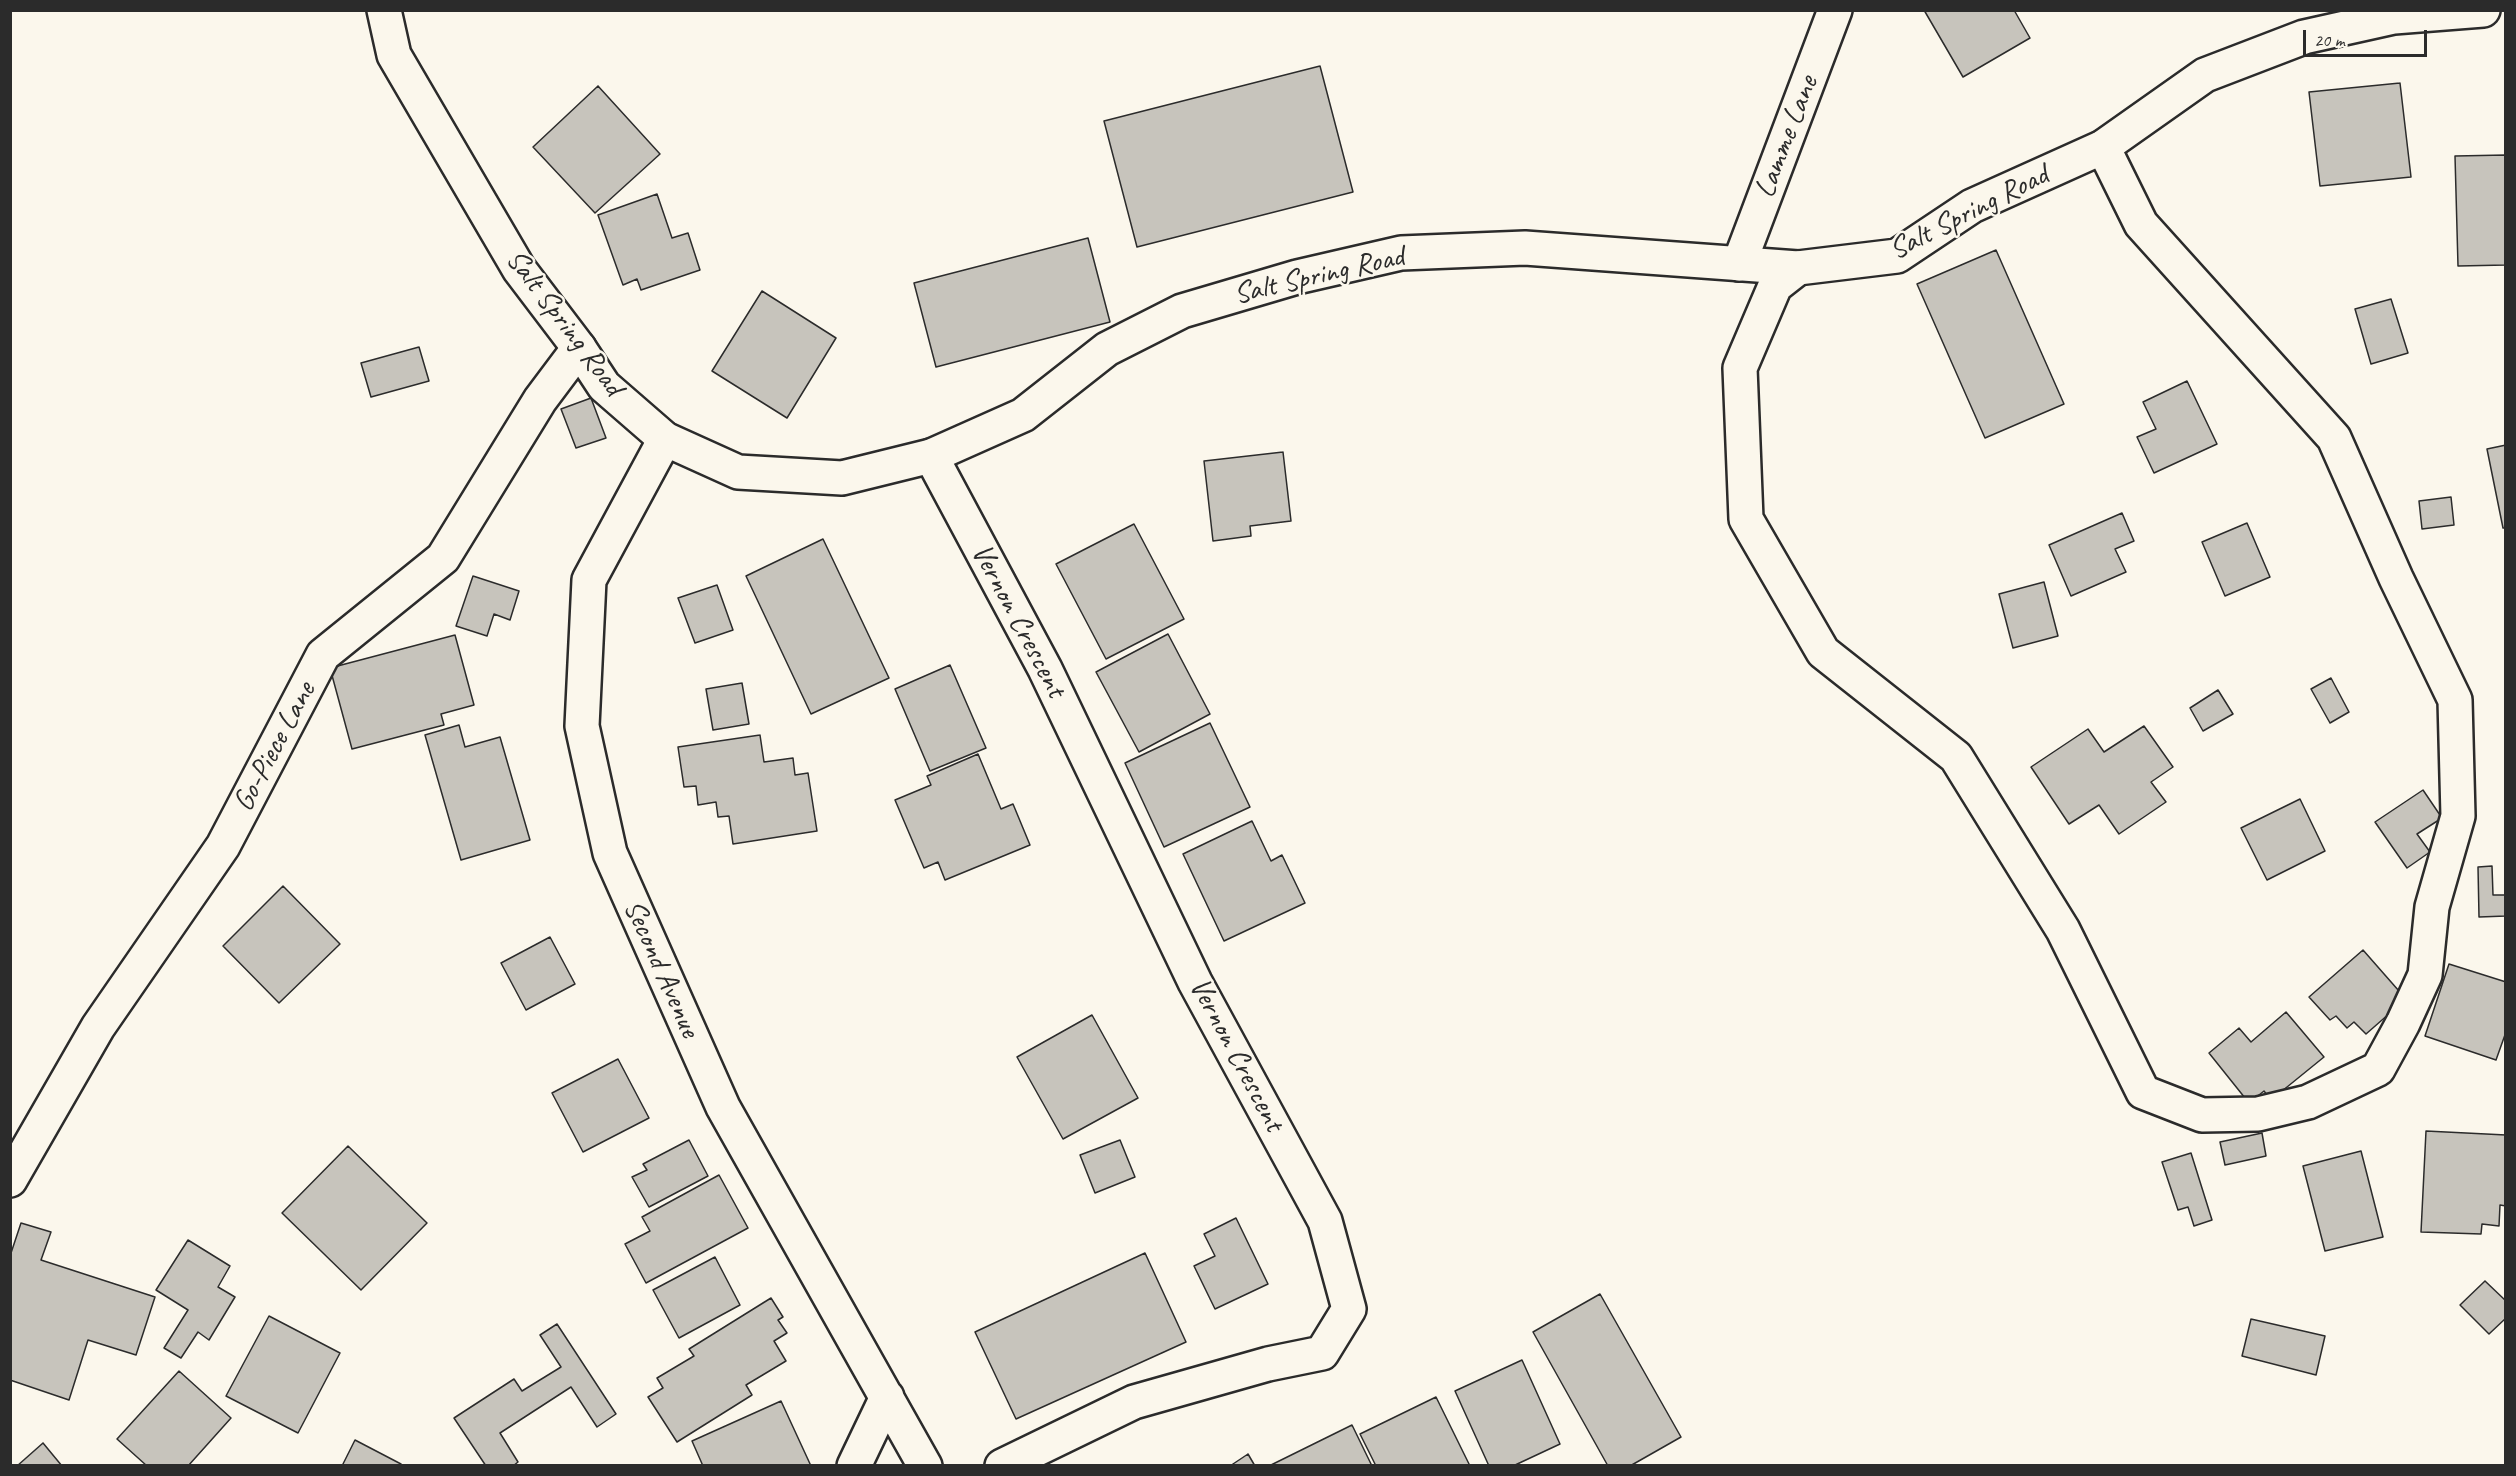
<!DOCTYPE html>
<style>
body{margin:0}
#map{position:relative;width:2516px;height:1476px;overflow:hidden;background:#fbf7ec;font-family:Caveat,sans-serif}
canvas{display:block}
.frame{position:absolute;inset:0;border:12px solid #2b2b2b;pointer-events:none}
.scale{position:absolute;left:2303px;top:30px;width:124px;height:27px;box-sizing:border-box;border:3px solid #2b2b2b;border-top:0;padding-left:8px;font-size:18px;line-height:21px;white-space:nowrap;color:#2b2b2b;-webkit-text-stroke:4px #fbf7ec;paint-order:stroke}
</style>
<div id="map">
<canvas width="2516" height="1476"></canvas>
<div class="frame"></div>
<div class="scale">20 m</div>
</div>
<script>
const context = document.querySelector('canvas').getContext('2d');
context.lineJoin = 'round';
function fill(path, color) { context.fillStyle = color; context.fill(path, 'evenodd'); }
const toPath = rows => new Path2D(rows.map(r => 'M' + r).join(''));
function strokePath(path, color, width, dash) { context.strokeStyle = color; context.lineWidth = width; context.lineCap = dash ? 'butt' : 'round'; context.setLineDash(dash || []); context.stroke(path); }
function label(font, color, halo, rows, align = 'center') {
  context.font = font + ' Caveat,sans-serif'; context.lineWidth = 5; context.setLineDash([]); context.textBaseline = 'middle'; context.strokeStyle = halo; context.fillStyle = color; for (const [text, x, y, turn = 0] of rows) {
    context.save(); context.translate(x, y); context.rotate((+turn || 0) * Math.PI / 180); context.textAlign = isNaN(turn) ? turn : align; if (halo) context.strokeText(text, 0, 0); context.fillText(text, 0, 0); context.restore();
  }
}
const building = toPath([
 [1924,10,2014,10,2030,38,1963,77,1924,10],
 [1320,66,1353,192,1137,247,1104,121,1320,66],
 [2400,83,2411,177,2320,186,2309,92,2400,83],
 [598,86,660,154,595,213,533,147,598,86],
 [2506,155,2506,265,2458,266,2455,156,2506,155],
 [657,194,672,238,688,233,700,270,641,290,637,279,623,285,598,215,657,194],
 [1088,238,1110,322,936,367,914,283,1088,238],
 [1996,250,2064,404,1985,438,1917,284,1996,250],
 [762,291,836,338,787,418,712,371,762,291],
 [2391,299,2408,353,2371,364,2355,309,2391,299],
 [419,347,429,381,371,397,361,363,419,347],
 [2187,381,2217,444,2154,473,2137,437,2156,429,2143,402,2187,381],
 [591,398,606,438,576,448,561,409,591,398],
 [2506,445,2506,528,2503,528,2487,449,2506,445],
 [1283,452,1291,521,1250,526,1251,536,1213,541,1204,461,1283,452],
 [2451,497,2454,525,2422,529,2419,501,2451,497],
 [2122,513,2134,541,2115,549,2126,572,2071,596,2049,545,2122,513],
 [2247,523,2270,577,2225,596,2202,542,2247,523],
 [1134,524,1184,619,1106,659,1056,564,1134,524],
 [823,539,889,678,811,714,746,576,823,539],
 [473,576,519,591,510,620,494,614,487,636,456,626,473,576],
 [2044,582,2058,636,2013,648,1999,594,2044,582],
 [717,585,733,630,695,643,678,598,717,585],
 [1168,634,1210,714,1139,752,1096,672,1168,634],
 [455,635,474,705,441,714,444,725,352,749,330,668,455,635],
 [950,665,986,748,930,771,895,689,950,665],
 [2331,678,2349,712,2330,723,2311,689,2331,678],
 [742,683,749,724,713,730,706,689,742,683],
 [2218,690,2233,714,2203,731,2190,708,2218,690],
 [1210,723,1250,807,1164,847,1125,763,1210,723],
 [459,725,465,747,500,737,530,840,461,860,425,735,459,725],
 [2144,726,2173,767,2151,782,2166,802,2119,834,2099,805,2069,824,2031,767,2088,729,2104,752,2144,726],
 [760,735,764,762,793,758,795,775,808,773,817,831,733,844,729,816,718,817,716,802,698,805,696,786,684,787,678,747,760,735],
 [978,754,1001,809,1013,804,1030,845,945,880,938,862,924,868,895,800,931,785,927,776,978,754],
 [2423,790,2442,818,2417,834,2430,852,2407,868,2375,822,2423,790],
 [2300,799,2325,851,2267,880,2241,828,2300,799],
 [1252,821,1271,861,1282,855,1305,903,1224,941,1183,854,1252,821],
 [2492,866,2493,895,2506,895,2506,916,2479,917,2478,867,2492,866],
 [283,886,340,944,279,1003,223,946,283,886],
 [550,937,575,984,526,1010,501,963,550,937],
 [2363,950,2406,999,2366,1034,2354,1022,2347,1028,2336,1016,2330,1020,2309,997,2363,950],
 [2449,964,2506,982,2506,1032,2496,1060,2425,1036,2449,964],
 [2286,1012,2324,1057,2271,1100,2264,1091,2249,1103,2209,1053,2239,1028,2251,1042,2286,1012],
 [1092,1015,1138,1098,1063,1139,1017,1057,1092,1015],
 [618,1059,649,1118,583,1152,552,1093,618,1059],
 [2426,1131,2506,1135,2506,1206,2500,1205,2499,1226,2482,1224,2481,1234,2421,1232,2426,1131],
 [2262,1133,2266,1156,2225,1165,2220,1142,2262,1133],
 [689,1140,708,1176,649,1207,632,1177,647,1170,643,1164,689,1140],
 [1120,1140,1135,1177,1095,1193,1080,1155,1120,1140],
 [348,1146,427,1223,361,1290,282,1213,348,1146],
 [2361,1151,2383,1237,2325,1251,2303,1166,2361,1151],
 [2191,1153,2212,1220,2194,1226,2188,1207,2178,1210,2162,1162,2191,1153],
 [719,1175,748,1228,646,1283,625,1244,650,1231,642,1217,719,1175],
 [1236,1218,1268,1284,1215,1309,1194,1266,1215,1256,1204,1234,1236,1218],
 [21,1223,51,1232,41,1260,155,1297,136,1355,88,1340,69,1400,10,1380,10,1256,21,1223],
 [188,1240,230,1266,218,1287,235,1297,209,1340,198,1332,181,1358,164,1348,188,1310,156,1290,188,1240],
 [1145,1253,1186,1342,1016,1419,975,1332,1145,1253],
 [715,1257,740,1305,679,1338,653,1290,715,1257],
 [2485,1281,2506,1301,2506,1318,2489,1334,2460,1305,2485,1281],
 [1600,1294,1681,1437,1630,1466,1608,1466,1533,1332,1600,1294],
 [771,1298,783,1317,778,1320,787,1333,774,1341,786,1361,746,1385,752,1395,677,1442,648,1397,663,1388,657,1378,694,1356,689,1349,771,1298],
 [269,1316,340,1353,298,1433,226,1396,269,1316],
 [2251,1319,2325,1336,2316,1375,2242,1356,2251,1319],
 [557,1324,616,1414,597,1427,571,1387,500,1433,518,1462,513,1466,486,1466,454,1418,514,1379,522,1391,561,1367,540,1335,557,1324],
 [1522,1360,1560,1444,1513,1466,1489,1466,1455,1391,1522,1360],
 [179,1371,231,1418,188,1466,147,1466,117,1439,179,1371],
 [1436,1397,1470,1466,1376,1466,1360,1434,1436,1397],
 [781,1401,811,1466,703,1466,692,1441,781,1401],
 [1352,1425,1372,1466,1271,1465,1352,1425],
 [355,1440,401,1464,401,1466,342,1466,355,1440],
 [43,1443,62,1466,17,1466,43,1443],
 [1248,1454,1255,1466,1230,1466,1248,1454]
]);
fill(building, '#c7c4bc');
strokePath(building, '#2b2b2b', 1.5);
const minor = toPath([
 [1739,264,1835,10],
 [1798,268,1775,286,1740,368,1746,519,1823,652,1956,757,2063,930,2143,1092,2202,1115,2258,1114,2308,1102,2378,1069,2403,1023,2425,975,2432,907,2458,816,2455,700,2396,578,2334,438,2141,224,2103,147],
 [665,439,589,580,582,726,610,853,723,1107,925,1466],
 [931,456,1045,669,1195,982,1325,1221,1349,1309,1322,1353,1268,1364,1134,1402,1002,1466],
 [10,1180,98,1027,223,846,323,655,443,558,540,400,579,348],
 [854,1466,887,1397]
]);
const tertiary = toPath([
 [384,10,394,55,519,269,579,348,604,386,665,439,738,472,842,478,931,456,1023,415,1107,349,1182,311,1297,277,1401,253,1525,248,1798,268,1897,256,1972,206,2103,147,2205,75,2304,37,2394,17,2483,10]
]);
strokePath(minor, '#2b2b2b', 38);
strokePath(tertiary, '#2b2b2b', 38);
strokePath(minor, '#fbf7ec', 33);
strokePath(tertiary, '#fbf7ec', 33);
label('30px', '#2b2b2b', '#fbf7ec', [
 ["Lamme Lane",1787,137,-69],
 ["Salt Spring Road",1969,213,-27],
 ["Salt Spring Road",1319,276,-13],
 ["Salt Spring Road",564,323,53],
 ["Vernon Crescent",1018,621,62],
 ["Go-Piece Lane",275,747,-62],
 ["Second Avenue",661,969,66],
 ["Vernon Crescent",1236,1055,62]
]);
</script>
